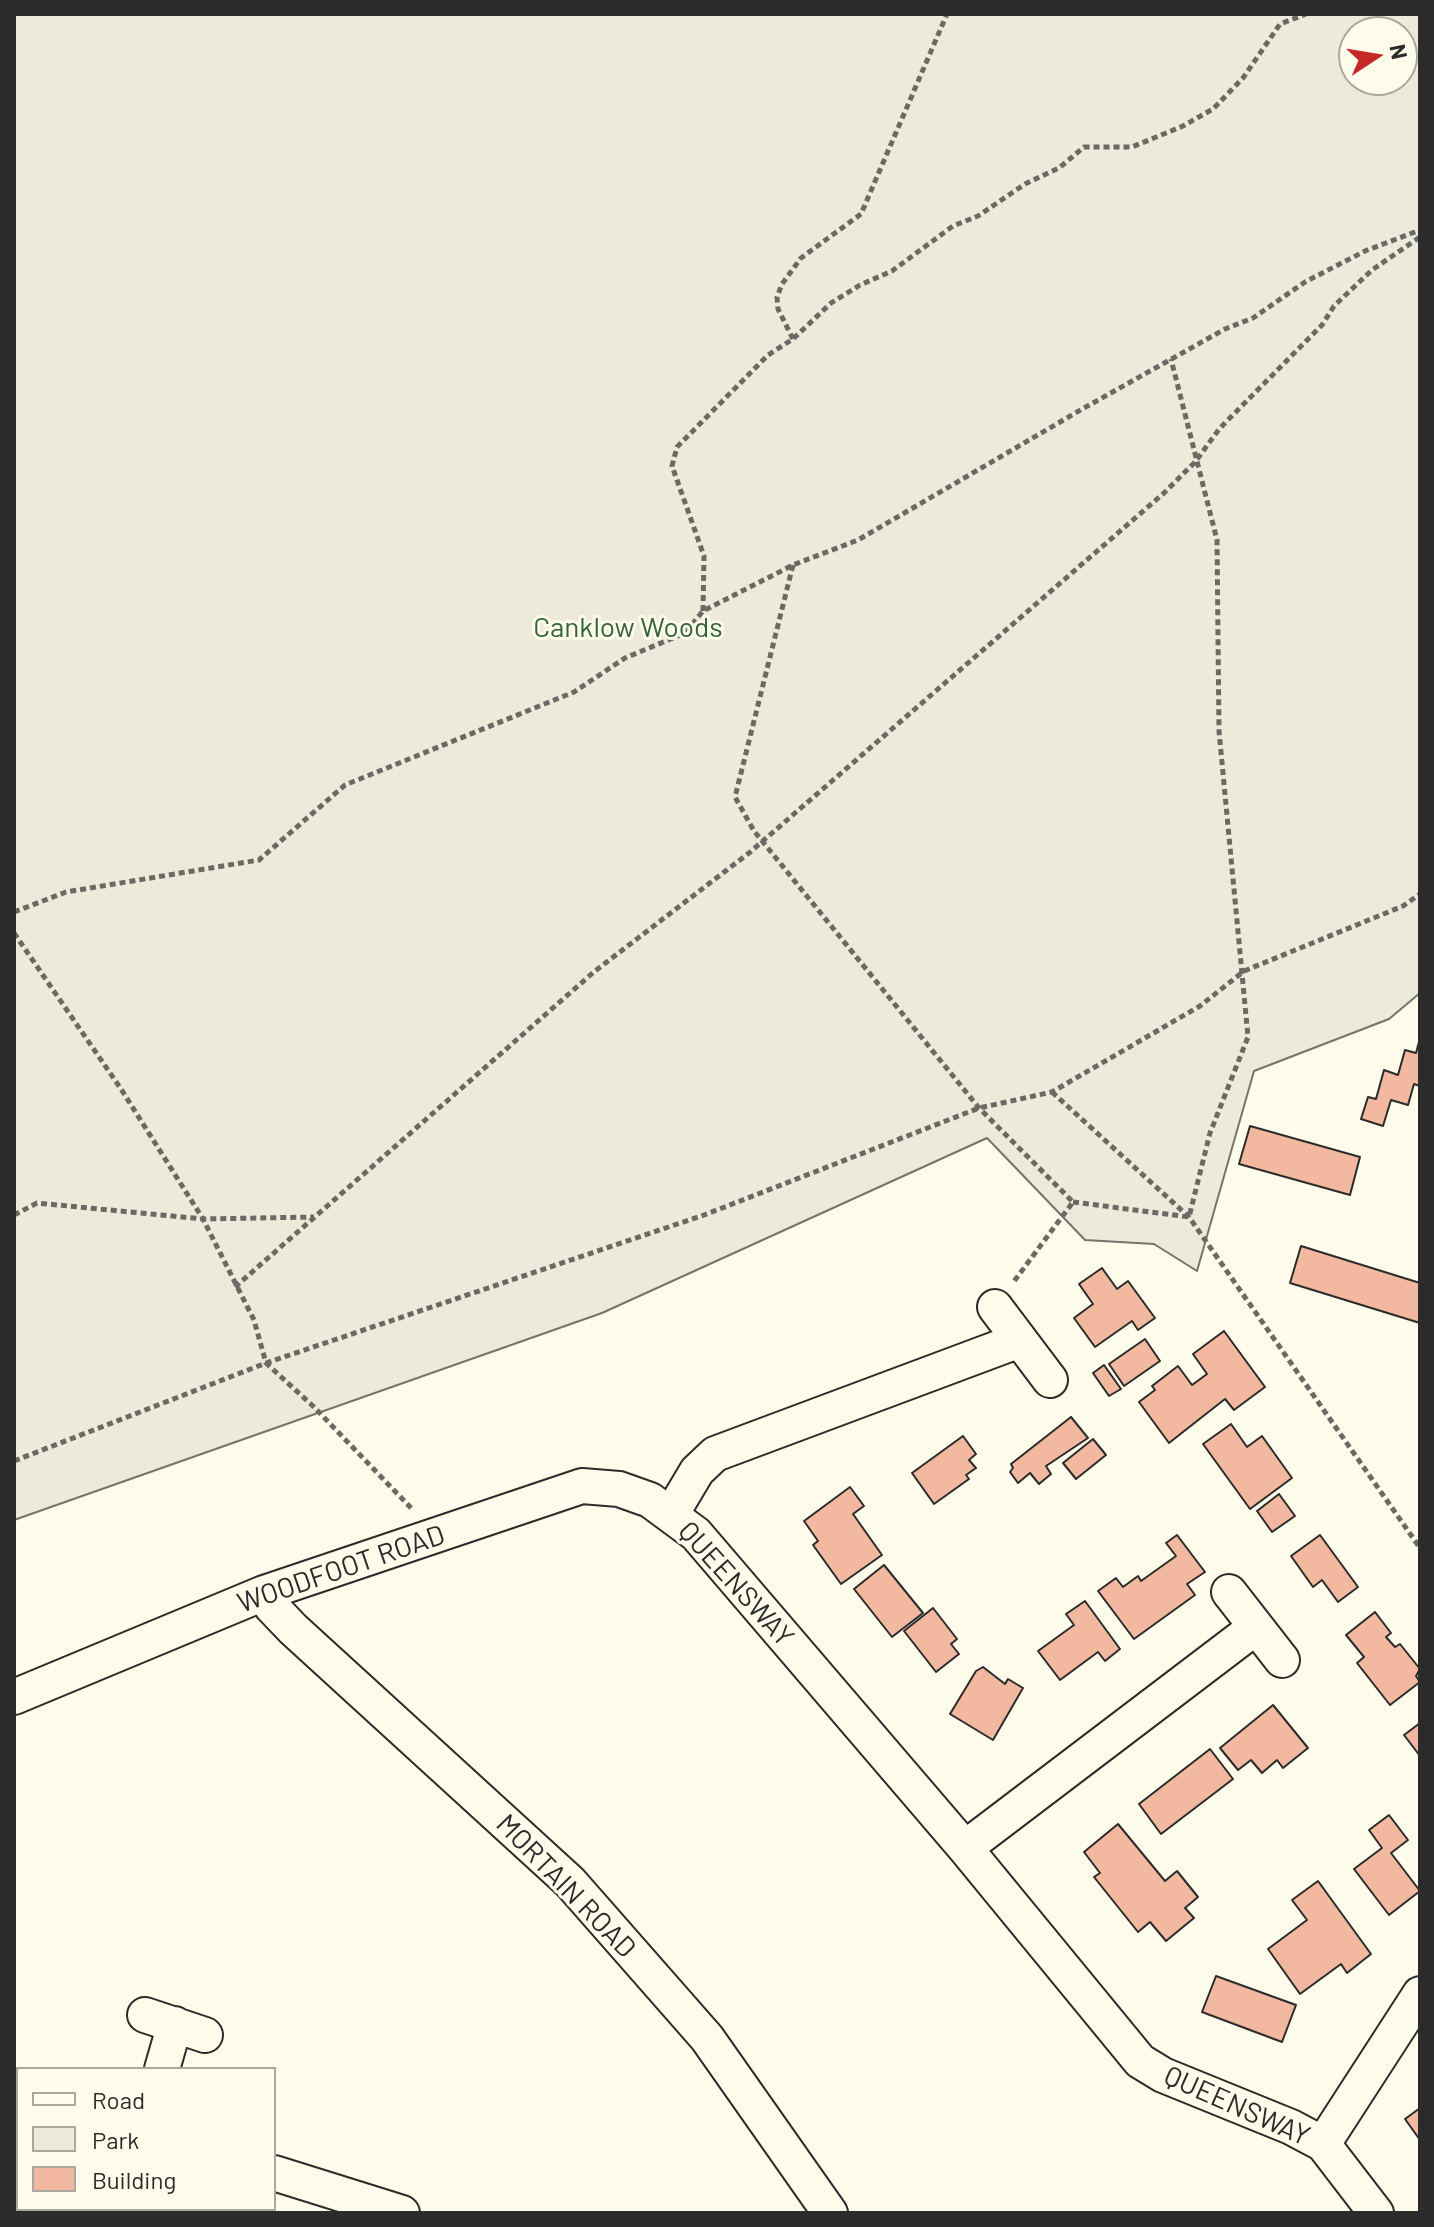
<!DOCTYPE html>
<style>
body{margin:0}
#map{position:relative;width:1434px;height:2227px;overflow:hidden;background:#fdfbea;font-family:Barlow,sans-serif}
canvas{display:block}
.frame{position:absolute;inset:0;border:16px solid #2b2b2b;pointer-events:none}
.legend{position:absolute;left:16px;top:2067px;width:260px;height:144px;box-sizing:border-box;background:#fdfbea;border:2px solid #a9a89e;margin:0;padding:10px 14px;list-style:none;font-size:24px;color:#2b2b2b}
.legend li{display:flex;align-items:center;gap:16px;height:40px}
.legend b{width:40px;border:2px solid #a9a89e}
.north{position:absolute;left:1338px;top:16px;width:80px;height:80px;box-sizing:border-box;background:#fdfbea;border:2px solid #a9a89e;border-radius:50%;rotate:78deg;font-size:22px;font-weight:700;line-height:32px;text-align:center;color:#2b2b2b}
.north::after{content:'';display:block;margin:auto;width:28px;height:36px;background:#c62828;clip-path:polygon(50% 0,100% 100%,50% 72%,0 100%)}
</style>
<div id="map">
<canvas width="1434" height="2227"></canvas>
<div class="frame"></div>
<ul class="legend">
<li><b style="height:10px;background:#fdfbea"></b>Road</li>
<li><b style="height:22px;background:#ecebdb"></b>Park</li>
<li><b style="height:22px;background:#f2b8a0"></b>Building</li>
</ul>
<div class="north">N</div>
</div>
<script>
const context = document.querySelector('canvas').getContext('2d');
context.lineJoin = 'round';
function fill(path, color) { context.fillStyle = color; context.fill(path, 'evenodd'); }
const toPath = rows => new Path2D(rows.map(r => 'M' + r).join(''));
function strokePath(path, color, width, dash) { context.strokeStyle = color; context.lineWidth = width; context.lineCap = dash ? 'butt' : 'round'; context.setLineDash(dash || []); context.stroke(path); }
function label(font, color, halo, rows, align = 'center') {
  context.font = font + ' Barlow,sans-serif'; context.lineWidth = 6; context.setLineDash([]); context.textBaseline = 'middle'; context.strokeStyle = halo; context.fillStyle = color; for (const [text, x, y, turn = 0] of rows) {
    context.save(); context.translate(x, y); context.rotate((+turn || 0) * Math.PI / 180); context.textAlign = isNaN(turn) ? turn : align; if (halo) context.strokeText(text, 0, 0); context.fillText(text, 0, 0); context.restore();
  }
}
const green = toPath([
 [14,14,1420,14,1420,993,1389,1019,1254,1071,1197,1271,1154,1244,1085,1240,987,1138,602,1313,14,1520,14,14],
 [1354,32,1402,32,1402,80,1354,80,1354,32]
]);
fill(green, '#ecebdb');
strokePath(green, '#74746e', 2);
const building = toPath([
 [1420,1038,1420,1086,1414,1084,1408,1105,1391,1100,1383,1126,1361,1119,1368,1097,1376,1099,1384,1070,1398,1075,1405,1050,1416,1053,1420,1038],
 [1250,1126,1360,1157,1350,1195,1239,1164,1250,1126],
 [1301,1246,1420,1283,1420,1323,1290,1283,1301,1246],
 [1102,1268,1117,1289,1128,1281,1155,1318,1138,1330,1132,1321,1095,1347,1074,1318,1093,1304,1079,1284,1102,1268],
 [1224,1331,1265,1387,1234,1410,1225,1399,1169,1443,1139,1402,1155,1390,1152,1386,1178,1366,1192,1385,1207,1374,1193,1354,1224,1331],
 [1145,1339,1160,1361,1124,1386,1109,1364,1145,1339],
 [1104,1365,1121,1389,1109,1396,1093,1373,1104,1365],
 [1071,1417,1088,1438,1046,1466,1051,1474,1039,1484,1030,1473,1018,1483,1010,1472,1013,1468,1011,1464,1071,1417],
 [1231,1424,1247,1447,1262,1436,1292,1478,1250,1509,1203,1444,1231,1424],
 [963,1436,976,1454,969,1460,976,1468,966,1475,969,1479,934,1504,912,1473,963,1436],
 [1093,1439,1106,1455,1076,1479,1063,1463,1093,1439],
 [850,1487,864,1506,853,1514,882,1555,841,1584,813,1545,818,1541,804,1521,850,1487],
 [1279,1494,1295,1516,1272,1532,1257,1511,1279,1494],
 [1177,1535,1205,1572,1187,1584,1195,1595,1134,1639,1098,1591,1116,1578,1123,1587,1138,1576,1141,1581,1176,1556,1166,1543,1177,1535],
 [1320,1535,1358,1587,1338,1602,1322,1580,1313,1587,1291,1556,1320,1535],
 [884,1565,923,1613,892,1637,854,1589,884,1565],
 [1085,1601,1120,1649,1105,1661,1098,1652,1060,1680,1038,1651,1074,1625,1066,1614,1085,1601],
 [933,1608,957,1639,951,1644,959,1654,936,1672,904,1631,933,1608],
 [1375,1612,1391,1633,1386,1637,1395,1647,1400,1644,1420,1669,1416,1676,1420,1682,1390,1705,1357,1663,1364,1657,1346,1635,1375,1612],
 [983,1667,1005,1684,1008,1679,1023,1688,993,1740,950,1714,976,1671,983,1667],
 [1273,1705,1308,1748,1283,1768,1277,1760,1262,1773,1251,1760,1238,1770,1220,1748,1273,1705],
 [1420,1723,1420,1756,1404,1735,1420,1723],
 [1210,1749,1233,1779,1161,1834,1139,1804,1210,1749],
 [1389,1815,1408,1840,1391,1853,1420,1891,1389,1915,1354,1869,1382,1848,1369,1830,1389,1815],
 [1118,1824,1165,1881,1177,1871,1198,1897,1185,1908,1194,1918,1166,1941,1150,1922,1138,1932,1094,1877,1100,1873,1084,1852,1118,1824],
 [1318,1881,1371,1954,1347,1973,1341,1964,1300,1994,1268,1949,1307,1920,1292,1900,1318,1881],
 [1216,1976,1296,2005,1282,2042,1202,2012,1216,1976],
 [1420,2108,1420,2140,1405,2119,1420,2108]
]);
fill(building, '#f2b8a0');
strokePath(building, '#2b2b2b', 2);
const minor = toPath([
 [995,1307,1050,1380],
 [672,1513,697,1471,715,1454,1020,1340],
 [1229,1592,1282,1660],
 [264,1593,272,1607,293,1629,570,1882,707,2038,830,2213],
 [14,1697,264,1593,582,1486,619,1489,650,1500,696,1534,965,1848,1140,2061,1163,2075,1291,2127,1323,2144,1376,2213],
 [965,1848,1256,1627],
 [145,2015,205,2035],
 [162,2069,175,2024],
 [14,2102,18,2102],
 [1323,2144,1420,1994],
 [274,2173,402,2213]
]);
strokePath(minor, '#2b2b2b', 38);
strokePath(toPath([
 [793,339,778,309,777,297,782,284,801,258,861,214,947,14],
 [793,565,735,797,754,831,979,1108,1073,1202,1012,1284],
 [703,611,704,556,672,466,677,447,768,355,793,339,831,303,860,285,892,271,953,226,978,216,1025,184,1059,168,1084,147,1132,147,1183,126,1213,109,1243,78,1280,24,1306,14],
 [14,912,66,892,259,860,345,785,574,692,625,658,685,633,703,611,793,565,858,540,1084,408,1225,329,1253,318,1305,282,1365,251,1420,230],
 [14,933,121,1089,203,1219,254,1320,266,1363,313,1406,413,1510],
 [1052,1092,1189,1217,1420,1548],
 [1073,1202,1189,1217,1210,1133,1248,1037,1219,731,1217,540,1171,359],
 [14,1215,37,1203,203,1219,314,1217],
 [235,1287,595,971,749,853,1164,493,1195,462,1220,428,1322,325,1334,306,1372,270,1420,237],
 [14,1461,266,1363,704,1215,979,1108,1052,1092,1200,1006,1244,971,1403,906,1420,894]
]), '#6a6964', 5, [6, 4]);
strokePath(minor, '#fdfbea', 34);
label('28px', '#34623c', '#fdfbea', [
 ["Canklow Woods",628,628]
]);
label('28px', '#2b2b2b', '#fdfbea', [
 ["WOODFOOT ROAD",341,1569,-19],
 ["QUEENSWAY",736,1584,48],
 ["MORTAIN ROAD",566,1886,46],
 ["QUEENSWAY",1237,2106,24]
]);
</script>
